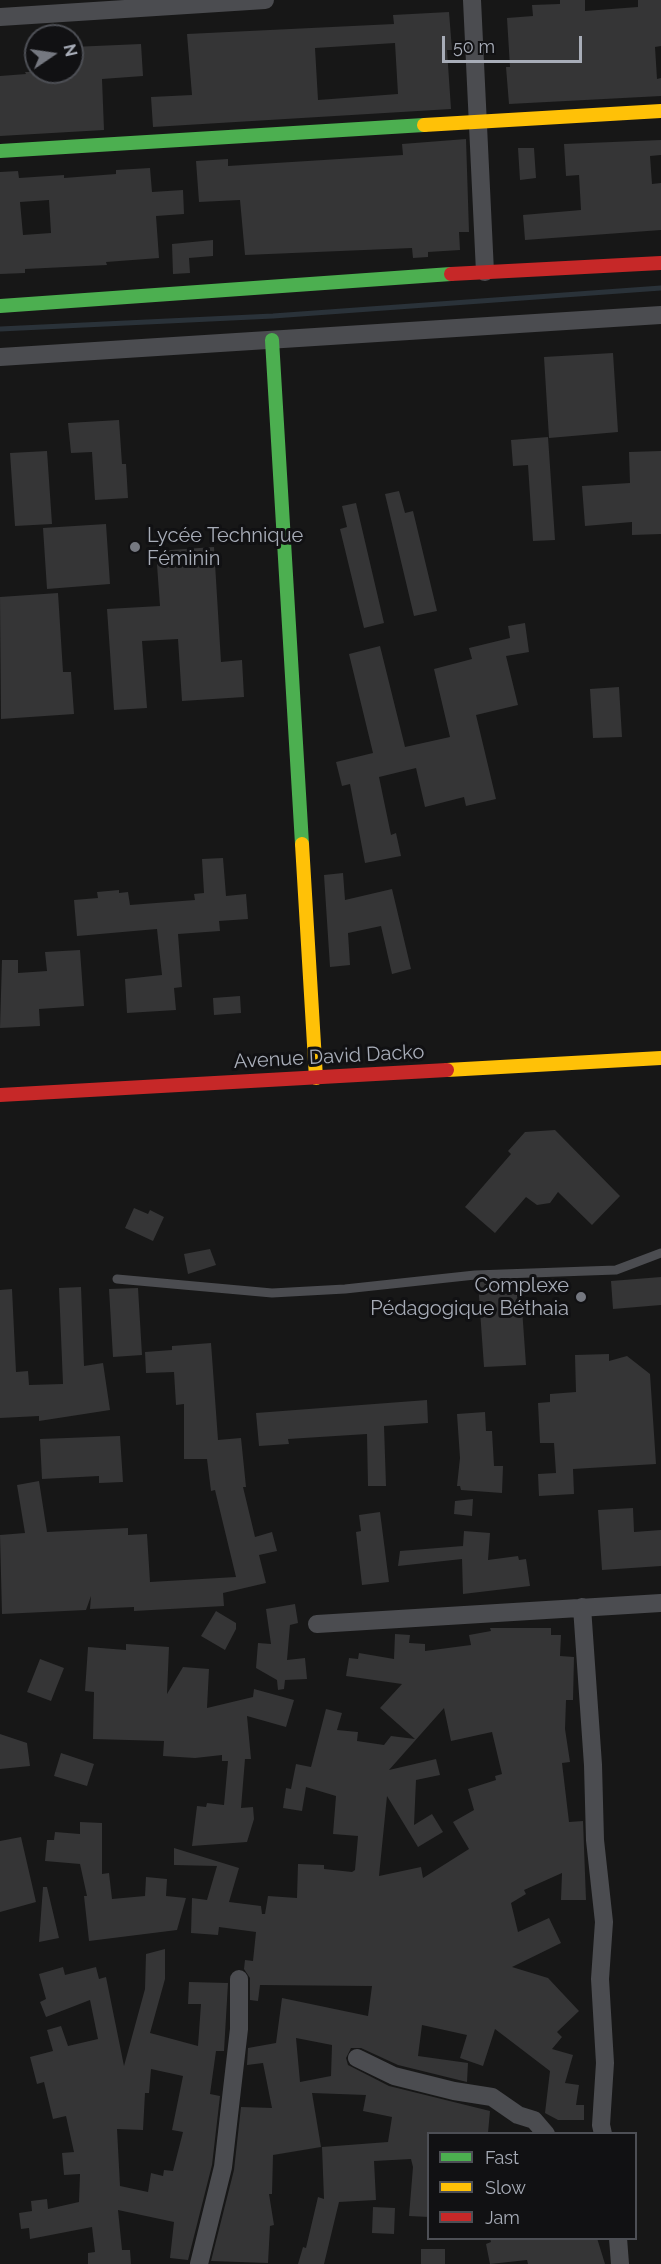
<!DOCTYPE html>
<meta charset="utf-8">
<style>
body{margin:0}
#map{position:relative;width:661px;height:2264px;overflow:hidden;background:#171717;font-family:Raleway,sans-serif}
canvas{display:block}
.legend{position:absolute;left:427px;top:2132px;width:210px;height:108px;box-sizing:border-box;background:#111113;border:2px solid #4d4f55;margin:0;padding:8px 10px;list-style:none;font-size:18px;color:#a8adb8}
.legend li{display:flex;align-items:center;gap:12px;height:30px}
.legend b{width:30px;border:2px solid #4d4f55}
.north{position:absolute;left:24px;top:24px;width:60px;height:60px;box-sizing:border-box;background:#111113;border:2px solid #4d4f55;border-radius:50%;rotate:77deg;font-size:16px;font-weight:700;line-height:24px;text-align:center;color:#a8adb8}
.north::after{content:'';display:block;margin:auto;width:21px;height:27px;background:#757880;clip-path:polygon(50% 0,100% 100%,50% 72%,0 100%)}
.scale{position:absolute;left:442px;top:36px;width:140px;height:27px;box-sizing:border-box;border:3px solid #a8adb8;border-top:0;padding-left:8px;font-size:18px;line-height:21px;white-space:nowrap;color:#a8adb8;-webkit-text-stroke:4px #111113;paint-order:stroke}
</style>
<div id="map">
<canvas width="661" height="2264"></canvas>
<ul class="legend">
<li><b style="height:8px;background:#4caf50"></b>Fast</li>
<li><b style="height:8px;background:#ffc107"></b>Slow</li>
<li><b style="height:8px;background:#c62828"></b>Jam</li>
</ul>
<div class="north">N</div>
<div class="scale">50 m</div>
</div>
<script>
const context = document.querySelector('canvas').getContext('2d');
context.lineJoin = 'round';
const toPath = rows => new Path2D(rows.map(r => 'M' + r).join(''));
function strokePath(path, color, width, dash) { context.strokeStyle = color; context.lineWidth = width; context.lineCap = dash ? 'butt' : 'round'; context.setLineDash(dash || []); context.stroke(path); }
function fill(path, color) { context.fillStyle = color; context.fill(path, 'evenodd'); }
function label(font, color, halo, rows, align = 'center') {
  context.font = font + ' Raleway,sans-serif'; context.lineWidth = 6; context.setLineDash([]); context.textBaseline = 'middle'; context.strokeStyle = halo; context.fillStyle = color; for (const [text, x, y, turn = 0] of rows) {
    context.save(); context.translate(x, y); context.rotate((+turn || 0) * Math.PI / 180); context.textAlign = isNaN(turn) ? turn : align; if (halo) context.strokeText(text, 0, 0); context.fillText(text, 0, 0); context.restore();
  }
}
strokePath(toPath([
 [0,329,273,316,661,288]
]), '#2a3239', 5);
fill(toPath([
 [560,0,585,0,585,11,638,7,638,0,661,0,661,46,655,47,657,79,661,78,661,96,509,104,506,67,510,67,507,18,533,16,532,5,560,4],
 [449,12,452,50,447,50,451,109,153,127,151,97,192,95,187,34,394,24,393,15],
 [395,43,398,94,318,100,315,48],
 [141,44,143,76,102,79,104,130,0,136,0,76,26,74,25,72,72,72,72,47],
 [466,139,469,232,459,232,460,250,428,252,428,257,413,258,412,248,245,255,240,200,199,202,196,161,228,159,228,166,403,155,402,144],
 [661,140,661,155,650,156,652,184,661,183,661,230,525,240,523,215,581,210,579,175,566,176,564,144],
 [518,148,534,148,536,178,520,180],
 [150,168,152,192,183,190,184,214,156,216,159,258,106,262,107,265,25,269,25,273,0,274,0,172,18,171,19,178,64,175,64,178,116,174,116,170],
 [49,200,51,233,23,235,20,202],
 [213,240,213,256,189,258,190,273,173,274,172,244],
 [613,353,618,432,549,438,544,357],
 [119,420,122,464,126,464,128,498,95,500,92,452,71,453,68,423],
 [548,437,555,540,533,541,528,465,513,466,511,440],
 [47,451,52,524,15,526,10,453],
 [661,451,661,534,632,535,632,522,585,526,582,486,630,483,629,452],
 [399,491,405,513,413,511,437,611,414,616,385,494],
 [356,503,384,623,364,628,340,529,347,527,342,506],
 [106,524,110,584,47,589,43,528],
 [214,547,221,662,242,660,244,697,182,701,178,639,142,641,147,708,114,710,107,609,160,606,156,551],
 [58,593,63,672,71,672,74,714,1,719,0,597],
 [525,623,529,652,506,656,518,705,476,715,496,799,466,806,464,797,425,807,416,768,379,777,391,835,396,833,401,856,365,863,350,784,342,786,336,762,373,753,349,654,380,646,405,747,450,737,434,669,472,659,469,648,510,638,508,626],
 [619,687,622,737,593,738,590,689],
 [223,858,226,896,246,894,248,919,219,921,220,931,178,934,182,987,174,988,176,1010,127,1013,125,979,162,975,157,929,77,936,74,900,98,898,97,892,119,890,119,893,128,892,130,905,195,900,194,894,204,893,202,859],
 [343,873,345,900,392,889,411,969,392,974,381,926,348,933,350,965,330,967,324,875],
 [80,950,84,1006,39,1009,40,1026,0,1028,2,960,18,960,18,973,47,971,45,952],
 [240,996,241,1013,214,1015,213,998],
 [555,1130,620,1196,592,1225,558,1192,550,1203,537,1205,526,1197,495,1233,465,1207,511,1154,508,1151,525,1132],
 [134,1208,148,1214,150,1210,164,1217,153,1241,125,1228],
 [210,1249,216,1265,188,1274,184,1254],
 [661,1277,661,1305,613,1309,611,1281],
 [520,1280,526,1365,484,1367,478,1282],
 [81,1287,84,1366,103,1363,110,1410,39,1421,39,1416,0,1418,0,1290,12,1289,16,1372,28,1371,29,1385,63,1384,59,1288],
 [138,1288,142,1355,113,1357,109,1289],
 [211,1343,218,1440,241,1438,246,1487,243,1487,255,1537,272,1532,277,1551,259,1555,266,1583,223,1593,224,1606,134,1611,134,1607,90,1609,91,1596,86,1610,2,1614,0,1535,25,1533,17,1485,39,1481,47,1532,128,1528,128,1535,147,1534,150,1582,236,1577,215,1490,211,1491,207,1459,184,1459,184,1404,176,1405,174,1372,146,1373,145,1352,172,1350,172,1346],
 [609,1354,609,1361,627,1356,650,1374,656,1464,573,1469,574,1494,539,1496,538,1474,556,1473,554,1443,540,1443,538,1403,550,1402,550,1394,576,1392,575,1355],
 [427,1400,428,1423,384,1426,386,1486,368,1486,367,1434,288,1439,289,1444,259,1446,256,1413],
 [485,1412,486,1431,492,1431,494,1466,503,1466,502,1493,461,1490,460,1486,457,1486,460,1458,457,1414],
 [120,1436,123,1482,99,1483,99,1476,42,1479,40,1439],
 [473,1499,472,1516,454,1514,455,1501],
 [633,1508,634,1532,661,1530,661,1566,602,1570,598,1510],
 [380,1512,389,1582,362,1585,356,1532,361,1531,359,1515],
 [464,1531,490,1533,488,1560,518,1556,519,1560,526,1559,530,1586,463,1594,462,1559,398,1566,400,1551,463,1546],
 [295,1604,298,1623,290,1625,287,1660,305,1658,307,1679,285,1680,284,1689,278,1690,277,1680,256,1668,258,1643,271,1644,266,1609],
 [216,1611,236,1623,236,1629,225,1650,201,1636],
 [490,1628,551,1628,551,1635,561,1635,560,1656,574,1657,573,1700,566,1700,565,1729,570,1762,562,1763,569,1822,583,1821,586,1900,561,1900,562,1873,524,1890,526,1894,511,1903,518,1932,549,1918,561,1943,512,1967,548,1978,579,2011,557,2032,562,2037,552,2049,573,2055,565,2083,579,2085,576,2105,584,2105,584,2120,558,2120,545,2113,550,2071,495,2029,483,2066,460,2058,467,2035,422,2025,418,2056,468,2063,467,2082,398,2065,361,2048,351,2048,346,2058,348,2065,389,2086,490,2111,488,2133,429,2133,429,2217,409,2216,413,2167,411,2159,374,2161,376,2200,339,2202,324,2264,298,2264,303,2247,306,2248,318,2197,324,2199,322,2147,388,2142,392,2117,363,2111,366,2095,312,2093,321,2147,273,2155,272,2194,269,2194,274,2225,270,2226,268,2263,211,2261,234,2170,241,2107,272,2108,263,2063,247,2065,248,2048,276,2043,282,1998,368,2016,372,1986,260,1985,258,2001,250,2000,250,1978,244,1969,245,1960,253,1961,256,1932,219,1927,218,1935,191,1933,192,1898,207,1900,217,1866,174,1865,174,1848,239,1868,229,1902,261,1906,262,1914,265,1914,268,1896,297,1898,298,1864,324,1865,324,1869,352,1872,355,1870,358,1836,333,1834,336,1796,306,1787,302,1811,283,1808,286,1788,291,1789,296,1764,311,1767,326,1709,342,1713,337,1730,358,1732,357,1741,384,1745,391,1736,415,1739,380,1708,402,1684,346,1676,349,1658,358,1659,359,1653,394,1659,395,1634,410,1635,409,1643,425,1644,425,1651,471,1645,469,1635,491,1631],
 [444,1708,451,1741,492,1732,502,1774,495,1776,496,1780,468,1789,474,1810,453,1822,469,1849,423,1878,421,1867,379,1876,387,1796,418,1847,443,1832,432,1814,414,1825,416,1780,440,1775,436,1759,389,1770],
 [296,2038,332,2045,331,2076,300,2082],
 [126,1644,169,1647,167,1694,183,1667,209,1669,207,1708,253,1697,254,1689,294,1700,286,1727,247,1716,251,1759,245,1759,241,1808,253,1807,254,1819,247,1842,192,1846,197,1806,206,1807,207,1803,224,1805,228,1761,222,1761,222,1755,195,1758,163,1756,164,1741,93,1739,94,1692,85,1691,88,1647,126,1650],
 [40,1659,64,1668,51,1701,27,1692],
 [0,1734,27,1743,30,1766,0,1769],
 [61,1753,94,1764,87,1786,54,1776],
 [80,1822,102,1823,102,1874,109,1873,112,1899,145,1896,146,1877,167,1879,166,1896,186,1898,177,1930,89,1941,84,1896,87,1896,80,1864,45,1861,47,1840,54,1840,55,1832,80,1834],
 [21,1837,36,1902,0,1912,0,1841],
 [43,1887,47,1887,59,1938,39,1942],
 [165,1949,165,1979,150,2033,198,2046,201,2004,188,2004,189,1982,228,1983,224,2051,216,2051,210,2094,220,2096,212,2165,188,2260,170,2258,174,2222,118,2210,122,2250,130,2250,131,2264,88,2264,88,2253,95,2252,92,2227,30,2239,29,2228,21,2229,19,2213,32,2211,31,2201,47,2199,48,2209,79,2202,80,2174,64,2175,62,2153,74,2152,66,2116,53,2119,44,2082,37,2084,30,2057,53,2051,47,2030,61,2026,68,2046,98,2039,90,2000,46,2017,40,2002,46,1999,39,1974,63,1967,65,1975,96,1967,99,1979,106,1977,124,2066,145,1989,146,1954],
 [151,2069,183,2076,172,2130,183,2132,173,2171,164,2170,163,2176,151,2173,148,2192,120,2186,117,2129,143,2130,145,2093,149,2093],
 [373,2207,395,2208,394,2234,372,2233],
 [490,2238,597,2238,605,2264,528,2264,527,2260,490,2264,486,2244,491,2242],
 [421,2249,445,2249,445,2264,421,2264]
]), '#353536');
strokePath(toPath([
 [117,1279,272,1293,345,1289,475,1275,616,1270,661,1253]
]), '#4b4c50', 9);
strokePath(toPath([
 [472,0,485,272],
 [0,17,265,0],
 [0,357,661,315],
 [582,1607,593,1765,595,1840,604,1922,600,1979,605,2063,601,2125,603,2134],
 [317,1624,661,1603],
 [357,2058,394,2076,454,2091,492,2097,518,2115,534,2120,546,2134],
 [618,2238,620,2264],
 [199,2264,223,2167,239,2029,239,1979]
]), '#4b4c50', 18);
strokePath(toPath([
 [0,151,424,125],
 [0,306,451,274],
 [272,340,302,844]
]), '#4caf50', 14);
strokePath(toPath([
 [424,125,661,111],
 [302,844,316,1078],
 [447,1070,661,1058]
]), '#ffc107', 14);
strokePath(toPath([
 [451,274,661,263],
 [0,1095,447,1070]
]), '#c62828', 14);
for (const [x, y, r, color] of [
 [135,547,6,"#757880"],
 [581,1297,6,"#757880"]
]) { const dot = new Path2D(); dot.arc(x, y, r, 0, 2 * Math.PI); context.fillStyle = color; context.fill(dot); strokePath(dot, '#111113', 2); }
label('20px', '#a8adb8', '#111113', [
 ["Lycée Technique",147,536],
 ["Féminin",147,559],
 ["Complexe",569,1286,"right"],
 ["Pédagogique Béthaia",569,1309,"right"]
], 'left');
label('20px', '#a8adb8', '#111113', [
 ["Avenue David Dacko",329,1057,-3]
]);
</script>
